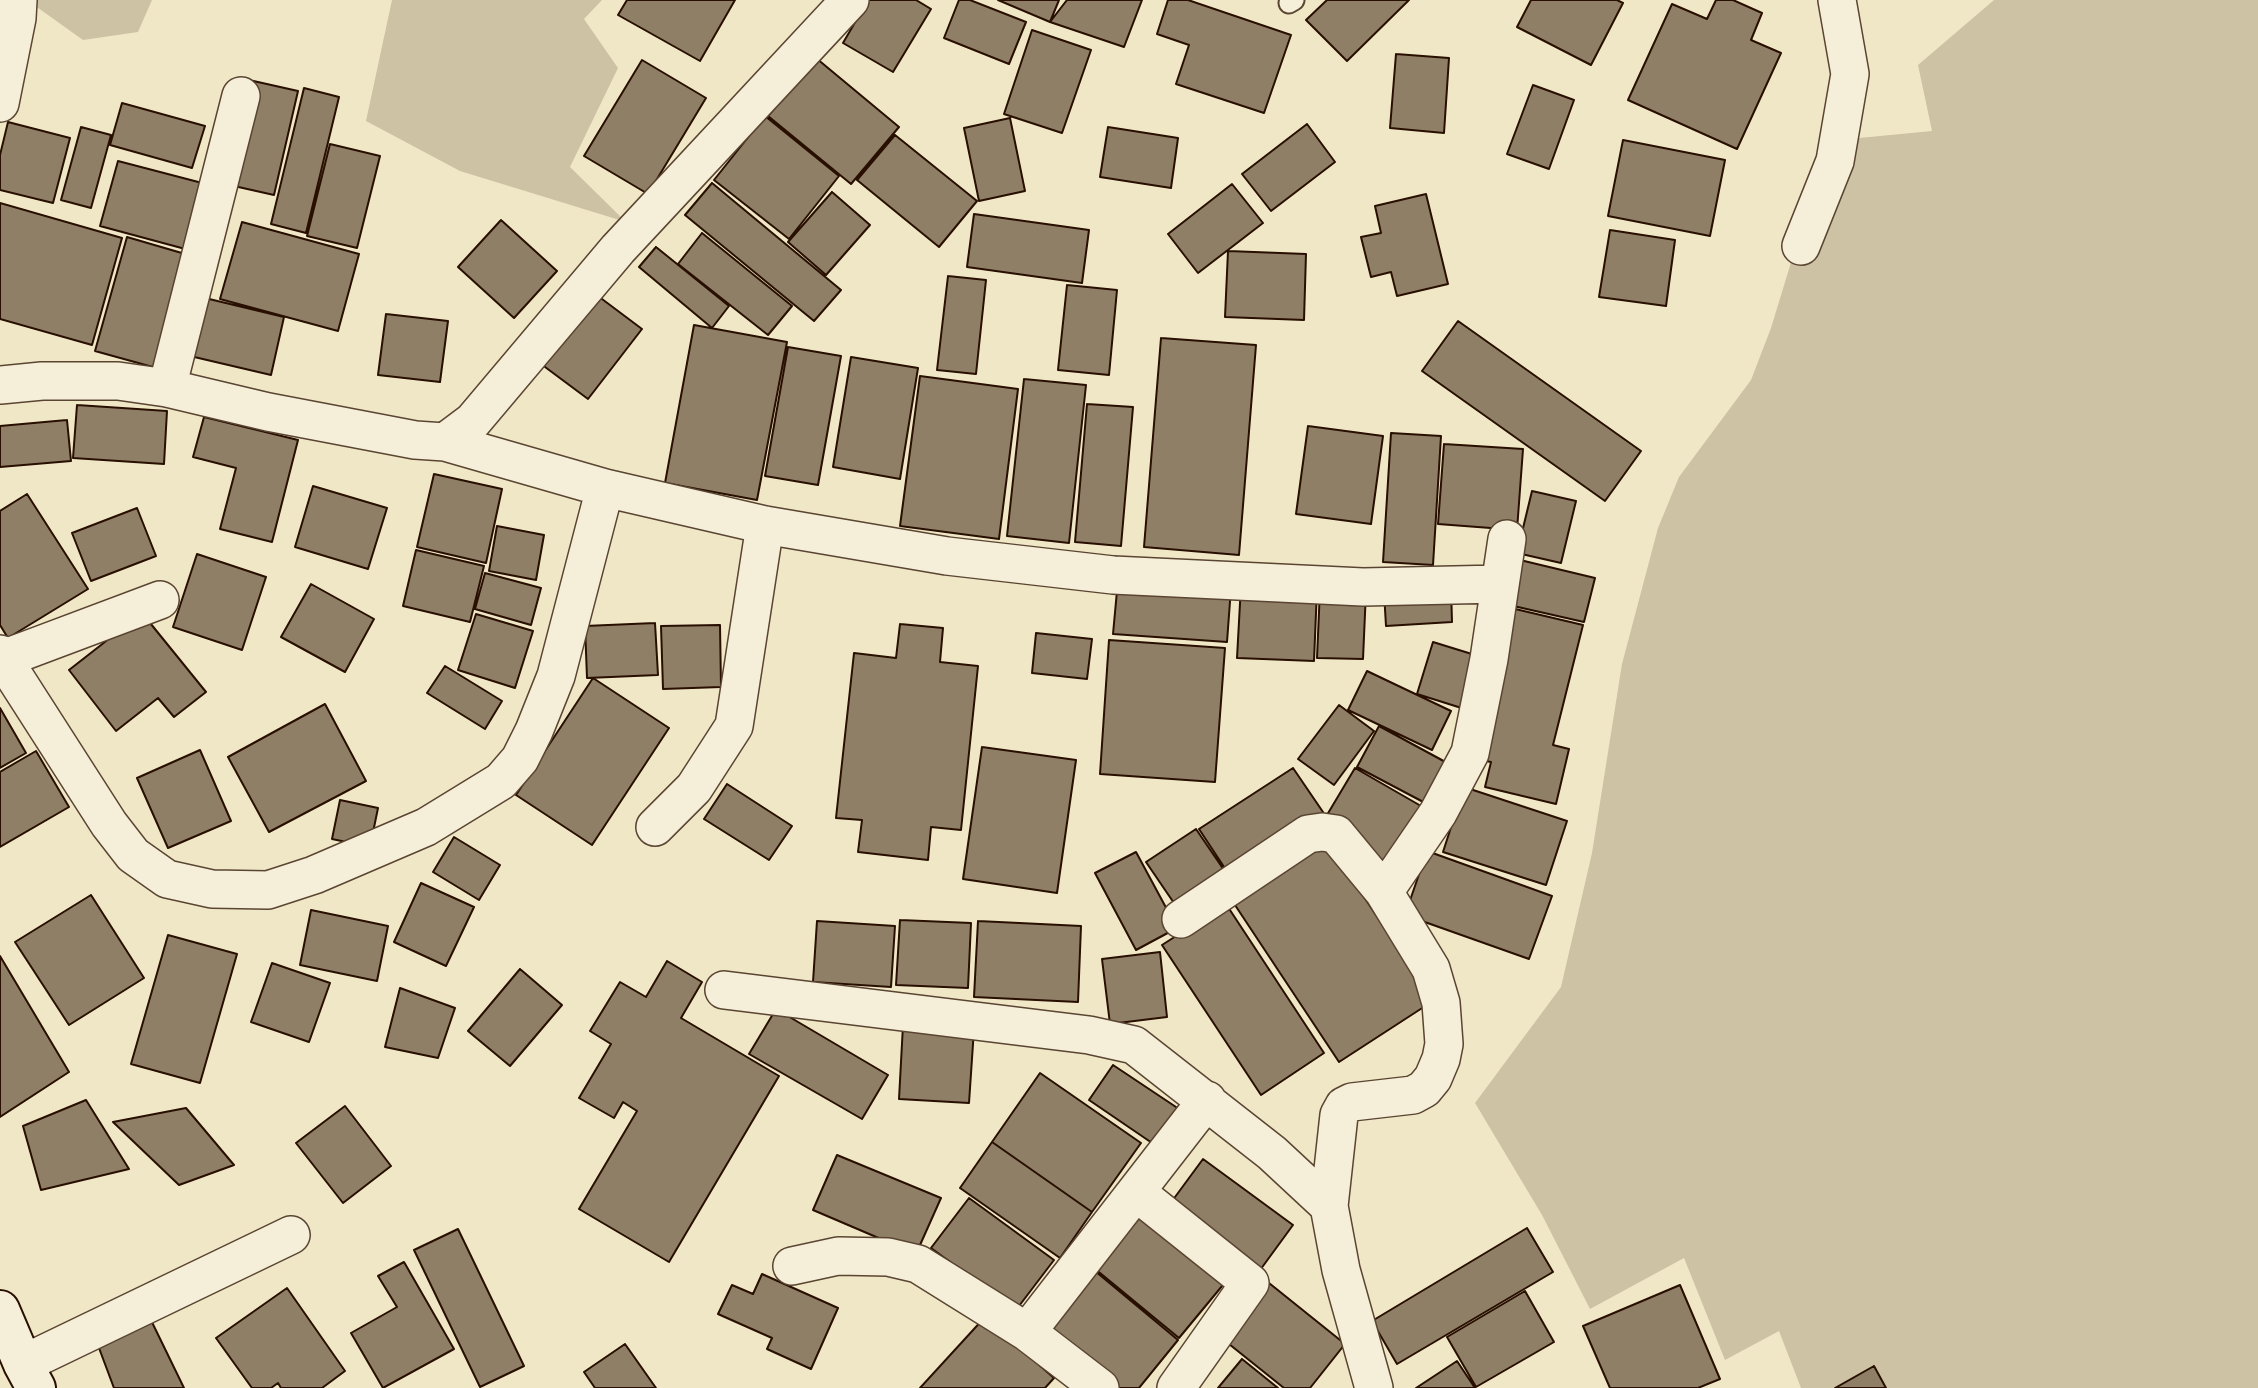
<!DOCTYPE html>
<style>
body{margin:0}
canvas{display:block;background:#f0e7c6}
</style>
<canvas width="2258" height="1388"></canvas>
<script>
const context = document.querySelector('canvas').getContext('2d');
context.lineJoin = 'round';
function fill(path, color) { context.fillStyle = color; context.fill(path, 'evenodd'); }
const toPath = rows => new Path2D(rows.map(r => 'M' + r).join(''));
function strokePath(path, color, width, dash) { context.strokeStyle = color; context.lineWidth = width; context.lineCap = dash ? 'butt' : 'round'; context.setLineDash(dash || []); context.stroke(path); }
fill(toPath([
 [27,0,152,0,138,32,83,40],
 [392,0,602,0,584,19,618,68,570,167,626,222,460,171,366,121],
 [1994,0,2258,0,2258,1388,1801,1388,1779,1331,1725,1360,1684,1258,1590,1309,1542,1215,1475,1103,1561,987,1592,853,1622,664,1658,528,1679,477,1751,380,1771,328,1828,141,1932,131,1918,65]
]), '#cec2a4');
const building = toPath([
 [627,0,735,0,700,61,618,15,627,0],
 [868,0,916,0,931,9,893,72,843,43,868,0],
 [959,0,970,0,1026,22,1009,64,944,38,959,0],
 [998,0,1059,0,1050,22,998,0],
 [1067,0,1142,0,1124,47,1050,22,1067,0],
 [1168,0,1188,0,1291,35,1264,113,1176,84,1189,45,1157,34,1168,0],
 [1327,0,1409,0,1347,61,1306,20,1327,0],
 [1531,0,1617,0,1623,3,1591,65,1517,27,1531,0],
 [1716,0,1733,0,1762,13,1751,40,1781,53,1737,149,1628,100,1672,4,1707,19,1716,0],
 [1032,30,1091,50,1062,133,1004,114,1032,30],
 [1396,54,1449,58,1444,133,1390,128,1396,54],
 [816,58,899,127,851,184,768,116,816,58],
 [642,60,706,98,648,194,584,156,642,60],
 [249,80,298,91,274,195,225,184,249,80],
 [1533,85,1574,100,1549,169,1507,154,1533,85],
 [304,88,339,97,306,233,271,224,304,88],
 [122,103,205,126,192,168,110,145,122,103],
 [765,116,839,176,789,239,714,180,765,116],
 [1010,118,1025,191,979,201,964,128,1010,118],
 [8,122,70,138,53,203,0,190,0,155,8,122],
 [1307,124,1335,162,1271,211,1242,174,1307,124],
 [81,127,111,135,91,208,61,200,81,127],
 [1108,127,1178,138,1171,188,1100,177,1108,127],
 [895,135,977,201,939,247,857,180,895,135],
 [1623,140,1725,160,1710,236,1608,216,1623,140],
 [330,144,380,156,357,248,307,236,330,144],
 [118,161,206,184,189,250,100,226,118,161],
 [712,183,841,290,814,321,685,215,712,183],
 [1232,184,1263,223,1198,273,1168,234,1232,184],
 [832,192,870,225,826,275,788,242,832,192],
 [1426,194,1448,284,1397,296,1391,272,1371,277,1361,237,1381,233,1375,206,1426,194],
 [0,203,122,238,92,345,0,319,0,203],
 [974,214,1089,230,1082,283,967,267,974,214],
 [501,220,557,271,514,318,458,267,501,220],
 [242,222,359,254,338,331,220,299,242,222],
 [1610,230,1675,240,1666,306,1599,297,1610,230],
 [702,233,792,306,768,335,678,264,702,233],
 [127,237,192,256,160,369,95,351,127,237],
 [656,247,729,306,712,328,639,267,656,247],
 [1228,251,1306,254,1304,320,1225,317,1228,251],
 [948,276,986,280,976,374,937,370,948,276],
 [1067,285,1117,290,1109,375,1058,370,1067,285],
 [594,293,642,329,588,399,541,364,594,293],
 [205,298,284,317,271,375,190,356,205,298],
 [386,314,448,321,440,382,378,375,386,314],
 [1458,321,1641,451,1605,501,1422,371,1458,321],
 [694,325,787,342,757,500,665,483,694,325],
 [1161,338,1256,345,1239,555,1144,547,1161,338],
 [788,347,841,356,818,485,765,476,788,347],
 [851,357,918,368,900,479,833,467,851,357],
 [920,376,1018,389,999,539,900,526,920,376],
 [1024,379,1086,385,1069,543,1007,536,1024,379],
 [1087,404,1133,407,1121,546,1075,542,1087,404],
 [77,405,167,411,164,464,73,458,77,405],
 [204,417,298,440,272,542,220,529,236,468,193,457,204,417],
 [67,420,71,461,0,467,0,426,67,420],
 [1308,426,1383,436,1371,524,1296,514,1308,426],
 [1391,433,1441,436,1433,565,1383,562,1391,433],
 [1444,444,1523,449,1517,530,1438,524,1444,444],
 [434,474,502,489,486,563,417,547,434,474],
 [313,486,387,508,368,569,295,547,313,486],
 [1532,491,1576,501,1561,563,1517,553,1532,491],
 [27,494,88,589,8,638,0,625,0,511,27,494],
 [137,508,156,556,91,581,72,533,137,508],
 [497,526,544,535,536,580,489,571,497,526],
 [416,550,484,566,470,622,403,606,416,550],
 [197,554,266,577,242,650,173,627,197,554],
 [1520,560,1595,578,1584,622,1509,605,1520,560],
 [485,573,541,588,531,625,475,609,485,573],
 [1118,580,1231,588,1227,642,1113,634,1118,580],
 [311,584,374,619,345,672,281,637,311,584],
 [1241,585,1317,589,1314,661,1237,658,1241,585],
 [1451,588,1452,622,1386,626,1384,592,1451,588],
 [1320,589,1366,591,1363,659,1317,658,1320,589],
 [1511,608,1583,625,1553,745,1569,749,1556,804,1485,787,1491,762,1475,759,1511,608],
 [142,613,206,692,174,717,158,698,116,731,69,670,142,613],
 [476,614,533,631,515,688,458,670,476,614],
 [655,623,658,675,587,678,585,626,655,623],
 [900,624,943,628,940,662,978,666,961,830,931,827,928,860,858,852,862,820,836,818,854,653,896,658,900,624],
 [720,625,721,687,663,689,661,626,720,625],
 [1036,633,1092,639,1087,679,1032,673,1036,633],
 [1109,640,1225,648,1215,782,1100,774,1109,640],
 [1433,642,1488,659,1471,711,1417,694,1433,642],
 [445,666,502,701,485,729,427,693,445,666],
 [1367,671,1451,711,1432,750,1348,710,1367,671],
 [593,678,669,728,592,845,516,795,593,678],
 [325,704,366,781,269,832,228,757,325,704],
 [1339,705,1374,731,1334,785,1298,759,1339,705],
 [0,708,26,753,0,768,0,708],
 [1379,726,1451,765,1429,805,1357,767,1379,726],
 [982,747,1076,760,1057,893,963,879,982,747],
 [200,750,231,821,168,848,137,778,200,750],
 [36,751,69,807,0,847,0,772,36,751],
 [1293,768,1323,812,1228,873,1199,829,1293,768],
 [1355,768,1421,806,1388,863,1321,825,1355,768],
 [727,784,792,826,769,860,704,819,727,784],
 [1464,787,1567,821,1546,885,1443,852,1464,787],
 [340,800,378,808,370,847,332,839,340,800],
 [1196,829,1226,873,1176,906,1146,862,1196,829],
 [1323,835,1433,1001,1339,1062,1229,896,1323,835],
 [454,837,500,865,479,900,433,872,454,837],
 [1427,851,1552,896,1529,959,1405,915,1427,851],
 [1136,852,1177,928,1136,950,1095,873,1136,852],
 [421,883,474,907,446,966,394,942,421,883],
 [91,895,144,978,69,1025,15,942,91,895],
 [1226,904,1324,1053,1261,1095,1162,945,1226,904],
 [311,910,388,926,377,981,300,965,311,910],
 [900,920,971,923,968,988,896,985,900,920],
 [817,921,895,926,891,987,813,982,817,921],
 [978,921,1081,926,1078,1002,974,997,978,921],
 [168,935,237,954,200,1083,131,1064,168,935],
 [1160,952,1167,1017,1110,1024,1102,959,1160,952],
 [0,956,69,1072,0,1117,0,956],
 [667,961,702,982,681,1018,779,1076,669,1262,579,1209,637,1111,623,1102,614,1118,579,1098,611,1044,590,1031,620,982,646,997,667,961],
 [272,963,330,983,309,1042,251,1022,272,963],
 [520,969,562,1005,510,1066,468,1031,520,969],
 [400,988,455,1008,438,1058,385,1047,400,988],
 [776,1009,888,1075,862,1119,749,1054,776,1009],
 [903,1025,974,1029,969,1103,899,1099,903,1025],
 [1113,1065,1179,1109,1155,1145,1089,1100,1113,1065],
 [1040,1073,1141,1143,1092,1212,992,1142,1040,1073],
 [86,1100,129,1169,41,1190,23,1126,86,1100],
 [345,1106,391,1166,343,1203,296,1143,345,1106],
 [186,1108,234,1165,179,1185,113,1122,186,1108],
 [992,1142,1092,1212,1060,1258,960,1188,992,1142],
 [837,1155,941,1198,916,1254,813,1210,837,1155],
 [1203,1159,1293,1225,1255,1277,1164,1212,1203,1159],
 [969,1198,1054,1260,1016,1310,931,1248,969,1198],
 [1146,1204,1232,1274,1179,1338,1094,1268,1146,1204],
 [1527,1228,1553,1272,1397,1364,1372,1321,1527,1228],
 [458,1229,524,1366,480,1387,414,1250,458,1229],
 [404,1262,454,1349,383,1388,351,1333,397,1307,378,1276,404,1262],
 [1089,1266,1178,1340,1139,1388,1111,1388,1037,1328,1089,1266],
 [762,1274,838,1308,811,1369,767,1349,772,1338,718,1314,732,1285,753,1294,762,1274],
 [1269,1283,1345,1344,1310,1388,1284,1388,1224,1340,1269,1283],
 [1680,1285,1720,1379,1698,1388,1610,1388,1583,1326,1680,1285],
 [287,1288,345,1371,322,1388,281,1388,278,1383,271,1388,252,1388,216,1338,287,1288],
 [1525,1291,1554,1342,1476,1387,1447,1337,1525,1291],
 [148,1314,184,1388,114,1388,96,1340,148,1314],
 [985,1317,1054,1378,1045,1388,920,1388,985,1317],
 [625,1344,656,1388,595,1388,584,1372,625,1344],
 [1242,1359,1278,1388,1218,1388,1242,1359],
 [1457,1361,1475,1388,1416,1388,1457,1361],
 [1874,1366,1886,1388,1835,1388,1874,1366]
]);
fill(building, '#907f67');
strokePath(building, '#280f00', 2);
const lane = toPath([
 [1289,3,1294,0]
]);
const street = toPath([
 [0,103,17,18,18,0],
 [1801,246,1835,161,1850,74,1837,0],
 [0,385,42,381,118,381,167,388,268,412,415,440,445,442,473,421,618,249,850,0],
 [167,388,241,96],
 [445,442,605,488,765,525,947,556,1113,575,1363,587,1500,584],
 [0,654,109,824,133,855,167,879,212,889,268,890,314,875,426,827,501,781,520,759,534,731,556,676,605,488],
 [3,659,160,600],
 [655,827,694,788,734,726,765,525],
 [1384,892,1438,813,1470,753,1489,659,1507,539],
 [1181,919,1308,834,1322,832,1336,834,1384,892,1431,969,1441,1003,1444,1044,1441,1059,1433,1078,1424,1089,1413,1095,1352,1102,1344,1106,1339,1115,1329,1206],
 [724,990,1089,1035,1134,1045,1272,1153,1329,1206,1341,1270,1374,1388],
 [1136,1192,1250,1283,1176,1388],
 [792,1266,838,1256,888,1257,918,1264,1027,1332,1207,1100],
 [1027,1332,1100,1388],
 [23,1364,291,1235]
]);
const secondary = toPath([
 [0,1310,23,1364,36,1388]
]);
strokePath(lane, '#5a4532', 23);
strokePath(street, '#5a4532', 40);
strokePath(secondary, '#280f00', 42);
strokePath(lane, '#f5efda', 19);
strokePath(street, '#f5efda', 37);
strokePath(secondary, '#f5efda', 38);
</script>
